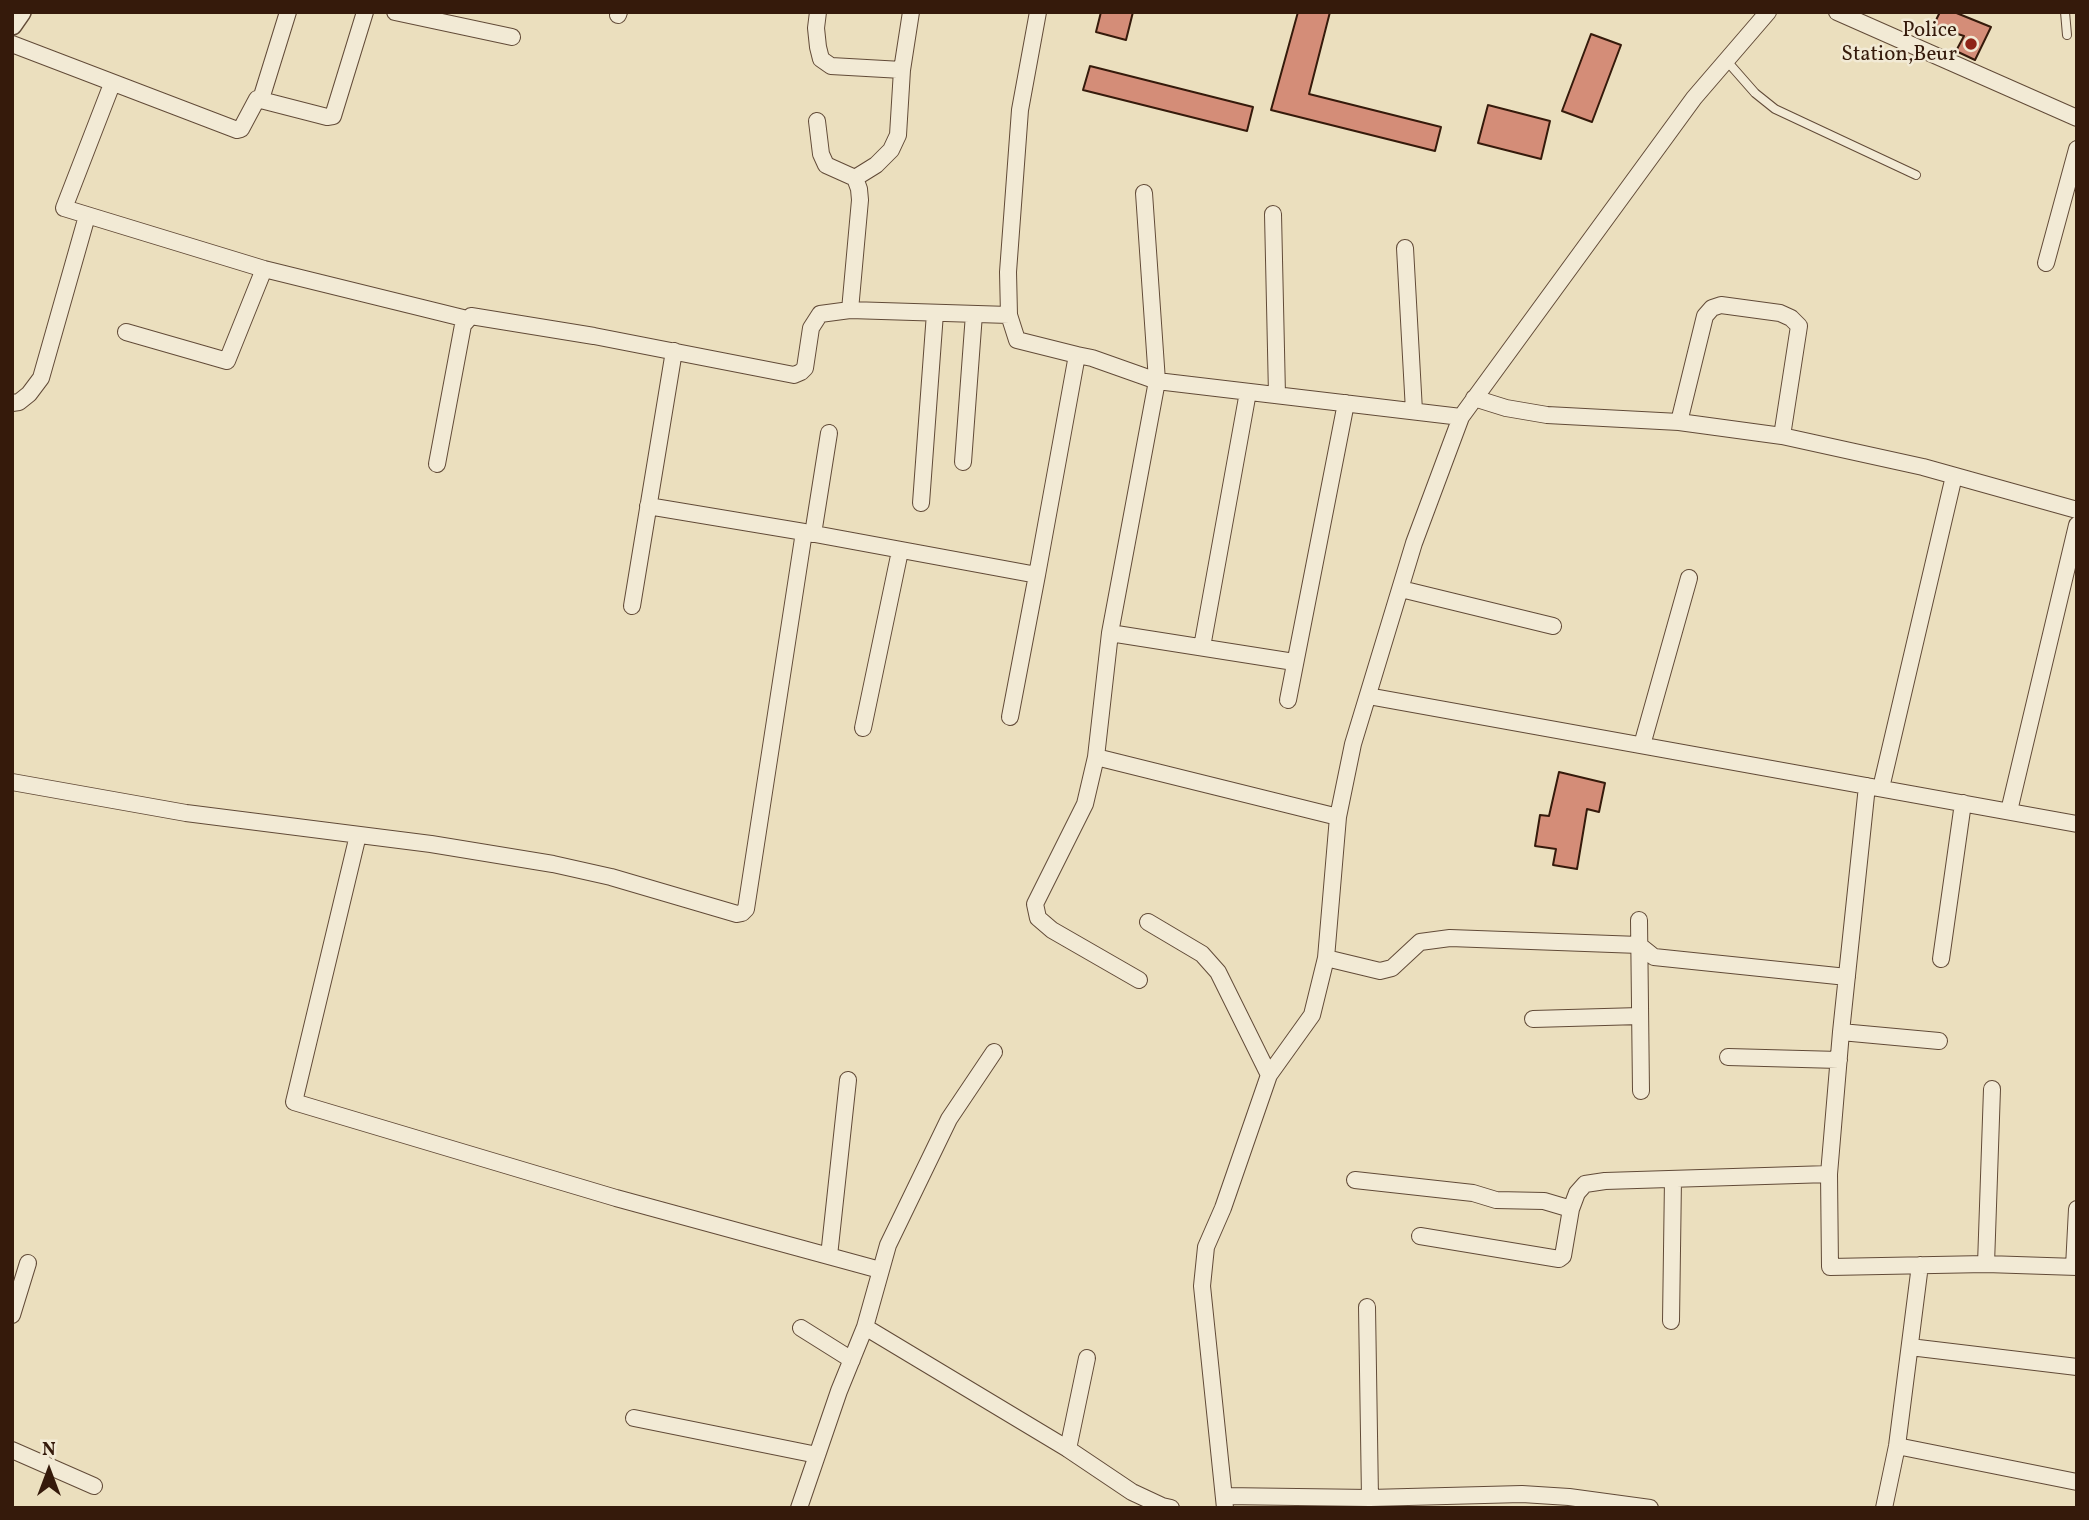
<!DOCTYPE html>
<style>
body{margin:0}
#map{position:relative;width:2089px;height:1520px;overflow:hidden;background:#ebdfbe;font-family:Vollkorn,serif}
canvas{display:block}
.frame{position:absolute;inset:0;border:14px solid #351a0b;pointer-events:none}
.north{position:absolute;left:14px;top:1436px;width:70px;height:70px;-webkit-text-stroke:5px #f2ead5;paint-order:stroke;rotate:0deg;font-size:19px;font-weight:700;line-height:28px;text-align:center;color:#351a0b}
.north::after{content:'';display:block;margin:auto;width:24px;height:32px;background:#351a0b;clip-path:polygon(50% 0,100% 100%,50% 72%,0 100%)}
</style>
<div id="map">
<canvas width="2089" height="1520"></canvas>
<div class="frame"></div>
<div class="north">N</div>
</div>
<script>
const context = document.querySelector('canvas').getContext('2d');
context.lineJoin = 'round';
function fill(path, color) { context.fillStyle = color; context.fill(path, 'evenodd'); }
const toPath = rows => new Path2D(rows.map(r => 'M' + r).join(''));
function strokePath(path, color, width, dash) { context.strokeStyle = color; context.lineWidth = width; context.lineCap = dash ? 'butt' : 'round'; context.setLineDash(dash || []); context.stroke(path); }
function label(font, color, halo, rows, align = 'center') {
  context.font = font + ' Vollkorn,serif'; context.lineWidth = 5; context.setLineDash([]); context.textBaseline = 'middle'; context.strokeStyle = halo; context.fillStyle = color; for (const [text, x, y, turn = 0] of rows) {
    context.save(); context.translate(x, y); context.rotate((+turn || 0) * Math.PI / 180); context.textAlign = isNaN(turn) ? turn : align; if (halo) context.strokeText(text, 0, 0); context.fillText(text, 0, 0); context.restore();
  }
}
const building = toPath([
 [1101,12,1133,12,1126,40,1096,32,1101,12],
 [1298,12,1330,12,1309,94,1441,127,1435,151,1271,110,1298,12],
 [1940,12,1954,12,1991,27,1975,60,1956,51,1964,36,1933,26,1940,12],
 [1591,34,1621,45,1592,122,1562,111,1591,34],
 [1090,66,1253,107,1247,131,1083,90,1090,66],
 [1488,105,1550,121,1541,159,1478,143,1488,105],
 [1559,772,1605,783,1599,812,1587,809,1577,869,1553,865,1556,849,1535,846,1540,815,1549,816,1559,772]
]);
fill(building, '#d48d78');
strokePath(building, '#351a0b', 2);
const service = toPath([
 [2065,12,2067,35],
 [1726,60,1755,93,1775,109,1916,175]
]);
const minor = toPath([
 [395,12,512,37],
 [818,12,816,28,818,47,821,59,831,66,902,70],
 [1038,12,1020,110,1008,272,1009,315,1017,340,1077,355],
 [1837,12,2077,118],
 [618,15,619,12],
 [12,44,237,130,241,129,257,99,327,117,333,116,365,12],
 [112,84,64,208,264,269,467,319],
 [261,99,288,12],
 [817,121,821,154,826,165,855,178,859,189,860,200,850,310],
 [855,178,876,165,891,150,898,135,902,70,911,12],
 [1144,193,1157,381,1110,633,1096,757,1338,817],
 [1273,214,1277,395],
 [1405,248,1414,411],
 [2046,263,2077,149],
 [126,332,227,361,264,269],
 [1474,398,1506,408,1547,415,1679,422,1782,436,1923,467,2077,510],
 [12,403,19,402,29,394,41,378,87,216],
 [1679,422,1705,316,1712,308,1721,305,1780,313,1791,318,1799,326,1782,436],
 [963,462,974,314],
 [437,464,463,325,471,316,594,336,794,375,801,372,805,368,811,328,820,314,850,310,1009,315],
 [921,503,935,313],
 [648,506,804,532],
 [813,534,829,433],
 [1401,589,1553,626],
 [632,606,674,351],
 [1110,633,1294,662],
 [1202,647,1248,392],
 [1368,696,2077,824],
 [1288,700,1346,403],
 [1010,717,1037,575],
 [863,728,900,551],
 [1642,745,1689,578],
 [1096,757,1085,804,1035,904,1038,918,1052,930,1139,980],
 [12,782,186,813,431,844,553,864,611,877,737,914,742,913,746,909,804,532,1037,575,1077,355,1092,358,1157,381,1461,417,1694,98,1768,12],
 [1867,786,1841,1032,1829,1174,1830,1267,1986,1264,2077,1267],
 [1881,788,1954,476],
 [2009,811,2077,525],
 [358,835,294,1102,616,1198,880,1270],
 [1639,920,1641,1091],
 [1148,922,1202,954,1218,972,1269,1075],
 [1326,958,1380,971,1392,968,1420,942,1450,938,1639,945,1654,957,1847,977],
 [1941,959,1963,803],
 [1533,1019,1640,1016],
 [1841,1032,1939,1041],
 [994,1052,949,1119,888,1245,865,1327,1068,1449,1132,1492,1162,1506,1171,1508],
 [1728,1057,1839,1060],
 [1355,1180,1473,1193,1496,1200,1544,1201,1571,1209],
 [1420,1236,1559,1259,1563,1256,1571,1209,1577,1193,1585,1184,1605,1181,1829,1174],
 [829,1256,848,1080],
 [1986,1264,1992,1089],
 [2074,1267,2077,1209],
 [1367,1307,1370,1498],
 [12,1315,28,1263],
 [1671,1321,1673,1179],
 [801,1328,852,1360],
 [1910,1347,2077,1367],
 [634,1418,817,1455],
 [1897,1446,2077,1482],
 [1068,1449,1087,1358],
 [12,1450,94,1486],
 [1224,1496,1370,1498,1522,1494,1569,1497,1650,1508],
 [799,1508,839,1391,865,1327],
 [1225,1508,1202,1286,1206,1247,1223,1208,1269,1075,1312,1015,1326,958,1338,817,1353,744,1414,543,1461,417],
 [1884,1508,1897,1446,1920,1265]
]);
const tertiary = toPath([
 [12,25,21,12]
]);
strokePath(service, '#624b38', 10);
strokePath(minor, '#624b38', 18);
strokePath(tertiary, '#624b38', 22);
strokePath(service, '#f2ead5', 8);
strokePath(minor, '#f2ead5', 16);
strokePath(tertiary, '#f2ead5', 19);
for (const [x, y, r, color] of [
 [1971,44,7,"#8f2418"]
]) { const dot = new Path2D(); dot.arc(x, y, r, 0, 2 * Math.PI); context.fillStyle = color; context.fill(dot); strokePath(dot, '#f2ead5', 2.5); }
label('21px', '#351a0b', '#f2ead5', [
 ["Police",1957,32],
 ["Station,Beur",1957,56]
], 'right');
</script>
